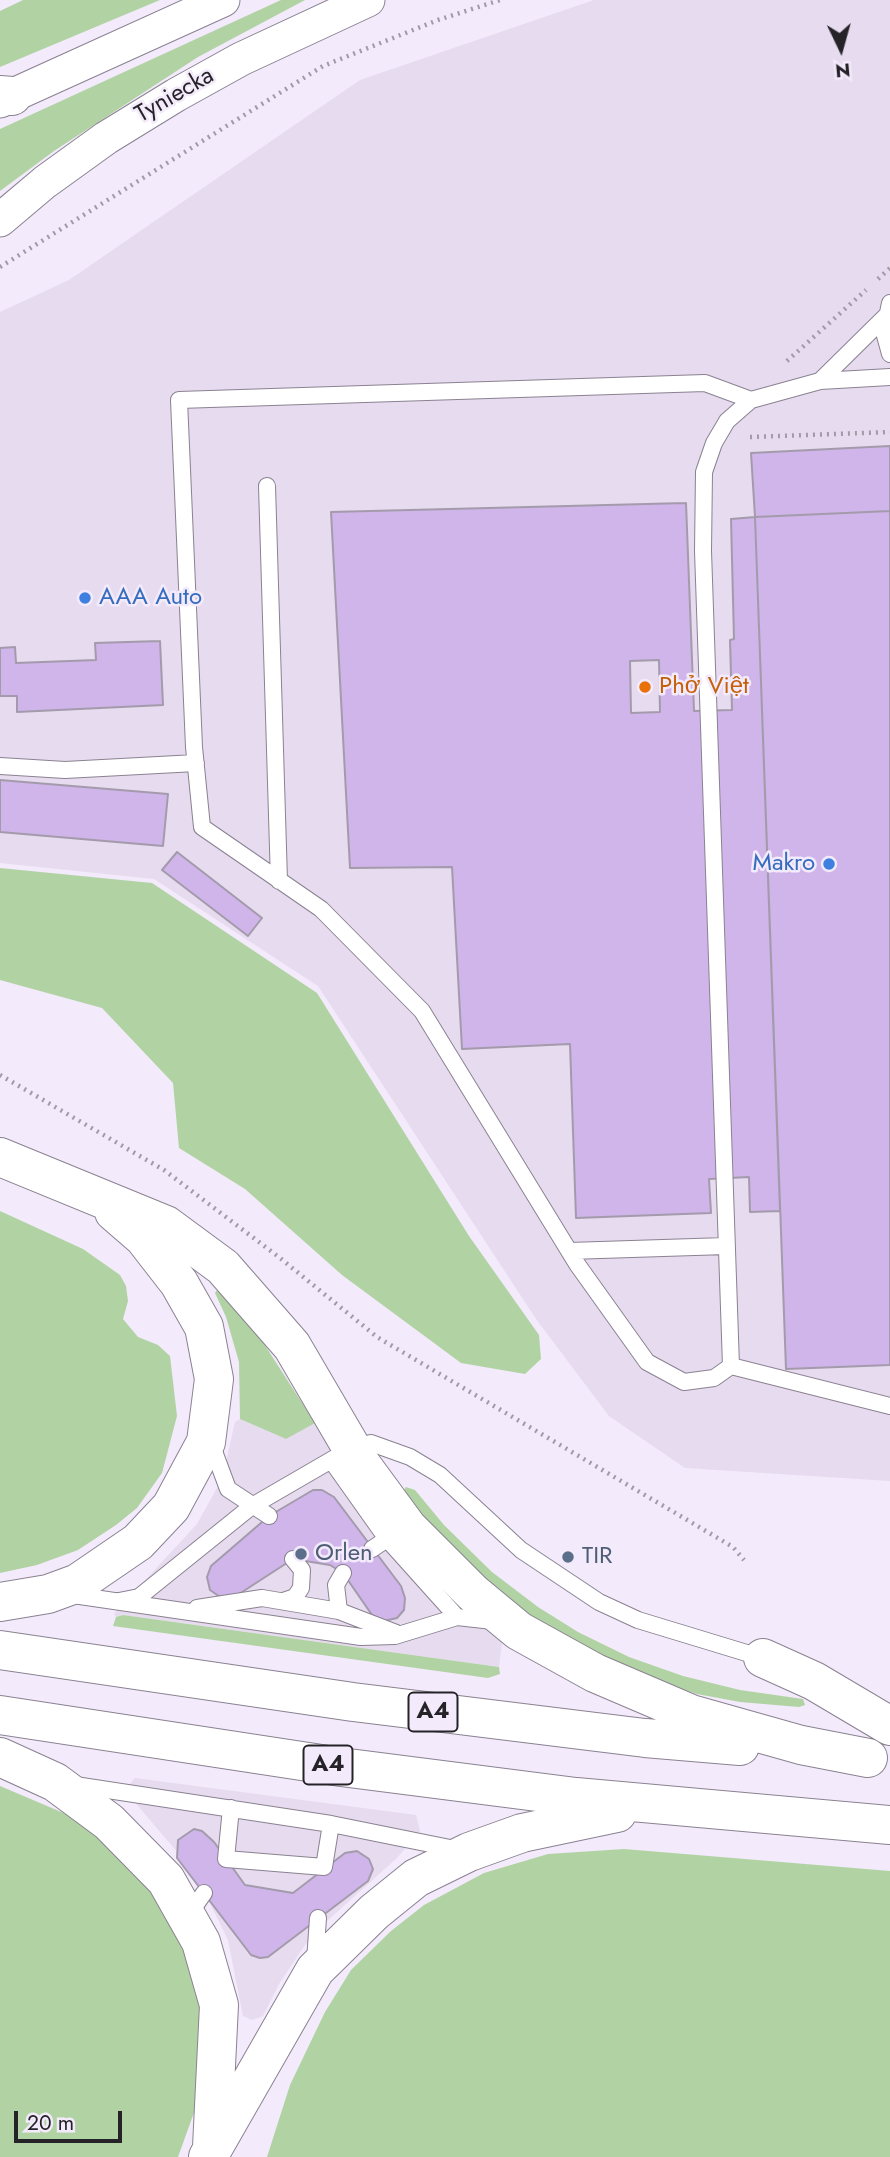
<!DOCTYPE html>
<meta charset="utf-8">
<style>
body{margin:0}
#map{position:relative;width:890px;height:2157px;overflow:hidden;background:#f3eafb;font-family:Jost,sans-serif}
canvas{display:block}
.north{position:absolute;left:806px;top:14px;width:70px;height:70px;-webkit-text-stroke:5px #f3eafb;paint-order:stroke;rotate:175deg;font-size:19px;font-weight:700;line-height:28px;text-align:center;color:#252228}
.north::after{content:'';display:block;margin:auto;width:24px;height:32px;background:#252228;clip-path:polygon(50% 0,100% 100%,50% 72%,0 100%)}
.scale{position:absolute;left:14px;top:2111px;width:108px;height:32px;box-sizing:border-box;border:4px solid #252228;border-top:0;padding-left:9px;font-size:21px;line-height:24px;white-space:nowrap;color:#252228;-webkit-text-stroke:5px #f3eafb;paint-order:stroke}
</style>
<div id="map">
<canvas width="890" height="2157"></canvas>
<div class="north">N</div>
<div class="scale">20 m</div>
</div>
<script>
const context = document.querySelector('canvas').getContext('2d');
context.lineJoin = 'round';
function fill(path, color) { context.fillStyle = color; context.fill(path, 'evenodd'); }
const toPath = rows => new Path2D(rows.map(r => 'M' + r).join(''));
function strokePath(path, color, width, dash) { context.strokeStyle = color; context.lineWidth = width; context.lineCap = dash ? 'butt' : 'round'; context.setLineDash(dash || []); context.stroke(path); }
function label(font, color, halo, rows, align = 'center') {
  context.font = font + ' Jost,sans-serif'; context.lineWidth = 5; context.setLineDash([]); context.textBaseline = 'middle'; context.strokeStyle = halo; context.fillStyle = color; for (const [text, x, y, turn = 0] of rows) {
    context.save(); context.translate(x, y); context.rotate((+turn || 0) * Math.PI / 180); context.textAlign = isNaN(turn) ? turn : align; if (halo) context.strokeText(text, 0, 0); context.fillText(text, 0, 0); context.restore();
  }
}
fill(toPath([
 [594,0,890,0,890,1481,685,1468,609,1416,536,1319,318,986,154,879,0,863,0,312,69,280,360,80],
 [240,1419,286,1439,319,1419,503,1635,499,1667,123,1615,116,1617,114,1614,197,1524,222,1479,235,1422],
 [135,1778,416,1815,420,1831,397,1858,327,1921,305,1945,279,1984,263,2016,252,2020,243,2016,228,1940,195,1873,127,1793,126,1789]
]), '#e7dbef');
fill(toPath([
 [23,0,160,0,0,67,0,11],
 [281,0,305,0,198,57,54,151,0,191,0,129],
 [0,868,152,883,317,993,469,1236,539,1335,541,1359,525,1374,461,1363,342,1275,245,1189,179,1148,173,1083,102,1008,0,980],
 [0,1211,83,1249,120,1275,126,1286,128,1301,123,1319,138,1337,158,1345,170,1356,177,1416,162,1473,137,1508,116,1525,78,1550,37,1565,0,1573],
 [217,1290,257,1333,315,1423,286,1439,240,1419,239,1362,226,1317,215,1293],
 [406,1487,415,1490,444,1525,492,1572,538,1607,578,1632,629,1657,683,1676,740,1690,803,1699,805,1705,799,1707,740,1702,697,1694,641,1675,540,1623,487,1583,430,1526,403,1491],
 [123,1615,499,1667,500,1674,488,1678,113,1626,116,1617],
 [0,1786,99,1828,162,1898,202,1991,196,2107,178,2157,0,2157],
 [624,1849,890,1871,890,2157,267,2157,290,2085,325,2012,351,1970,391,1931,424,1905,484,1873,548,1854]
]), '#b1d3a3');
const building = toPath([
 [890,446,890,511,755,517,751,453,890,446],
 [686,503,694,711,732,710,730,640,734,639,731,519,755,517,780,1211,750,1212,749,1177,709,1179,711,1213,576,1218,570,1044,462,1049,452,867,350,868,331,512,686,503],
 [890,511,890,1365,786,1369,755,517,890,511],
 [160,641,163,705,17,712,17,696,0,696,0,648,15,647,16,663,96,660,95,643,160,641],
 [659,660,660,712,631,713,630,661,659,660],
 [0,780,168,794,163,846,0,832,0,780],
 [177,852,262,918,248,936,162,870,177,852],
 [313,1490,322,1490,334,1497,401,1586,405,1598,404,1610,397,1618,384,1621,372,1615,343,1573,330,1565,293,1559,236,1596,220,1597,210,1590,207,1577,211,1566,269,1516,313,1490],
 [194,1829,202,1831,214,1842,245,1885,293,1893,345,1853,357,1851,369,1859,373,1869,368,1881,268,1957,260,1958,251,1955,177,1858,178,1840,194,1829]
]);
fill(building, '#d0b5ea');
strokePath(building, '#a39bab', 2);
const lane = toPath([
 [890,303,884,332,890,354],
 [820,381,885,317],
 [751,400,705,383,179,400,194,747,202,827,321,909,422,1011,577,1264,647,1362,684,1382,714,1378,731,1366,703,551,704,472,714,443,727,421,751,400,820,381,890,377],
 [267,486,279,881],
 [0,766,65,770,196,763],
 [569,1251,726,1246],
 [731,1366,890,1406],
 [208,1444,215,1454,228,1489,269,1516],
 [331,1460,387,1539,372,1549],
 [387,1539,457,1617,493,1621],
 [73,1595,361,1637,395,1636,457,1617],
 [119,1601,139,1597,252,1506,352,1448,371,1443,410,1457,440,1475,521,1550,599,1602,638,1620,763,1658],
 [283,1601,295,1597,301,1588,302,1570,293,1559],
 [197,1608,262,1598,339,1611,396,1633],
 [339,1611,336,1585,343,1573],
 [75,1785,331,1824,460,1850],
 [231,1808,226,1859,324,1867,331,1824],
 [187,1917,204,1893],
 [315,1961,318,1918]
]);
const street = toPath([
 [0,101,223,0],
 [0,220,45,182,106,138,176,95,241,59,368,0]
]);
const secondary = toPath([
 [0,95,12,96]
]);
const highway = toPath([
 [0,1157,166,1225,223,1267,292,1346,361,1464,408,1528,473,1593,519,1631,595,1673,691,1714,801,1745,868,1758],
 [0,1602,48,1594,78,1583,138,1542,171,1507,206,1442,214,1379,204,1327,179,1283,144,1238,114,1212],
 [0,1650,353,1702,645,1738,740,1746],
 [763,1658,814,1681,890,1726],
 [0,1715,341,1767,576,1797,890,1825],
 [0,1757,55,1782,109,1822,166,1880,201,1942,219,2005,212,2147],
 [208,2157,315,1970,374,1912,416,1878,469,1852,522,1833,617,1813]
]);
strokePath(lane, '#8a8291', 18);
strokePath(street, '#8a8291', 35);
strokePath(secondary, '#8a8291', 40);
strokePath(highway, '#8a8291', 40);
strokePath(toPath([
 [0,267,323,66,438,20,500,0],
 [878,279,890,268],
 [787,361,866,290],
 [750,437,890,432],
 [0,1075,164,1170,280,1258,377,1337,733,1547,744,1560]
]), '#a19aa7', 4.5, [2, 5]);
strokePath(lane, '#fff', 16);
strokePath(street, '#fff', 33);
strokePath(secondary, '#fff', 38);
strokePath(highway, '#fff', 38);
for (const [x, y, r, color] of [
 [85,598,7,"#3f7fe0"],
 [645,687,7,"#e8710a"],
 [829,864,7,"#3f7fe0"],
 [301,1554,7,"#5c6f8a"],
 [568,1557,7,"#5c6f8a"]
]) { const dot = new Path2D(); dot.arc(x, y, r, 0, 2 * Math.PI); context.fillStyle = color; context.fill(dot); strokePath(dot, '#f3eafb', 2.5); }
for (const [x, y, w] of [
 [433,1712,49],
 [328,1765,49]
]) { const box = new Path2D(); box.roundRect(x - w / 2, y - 19.5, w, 39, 5); context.fillStyle = '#f3eafb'; context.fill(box); strokePath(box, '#252228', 2); }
label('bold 23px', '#252228', null, [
 ["A4",433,1712],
 ["А4",328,1765]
]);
label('24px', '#252228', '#f3eafb', [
 ["Tyniecka",175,96,-30]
]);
label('24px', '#366cbe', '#f3eafb', [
 ["AAA Auto",99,598],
 ["Makro",815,864,"right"]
], 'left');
label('24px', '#c56008', '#f3eafb', [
 ["Phở Việt",659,687]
], 'left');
label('24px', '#4e5e75', '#f3eafb', [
 ["Orlen",315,1554],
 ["TIR",582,1557]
], 'left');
</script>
